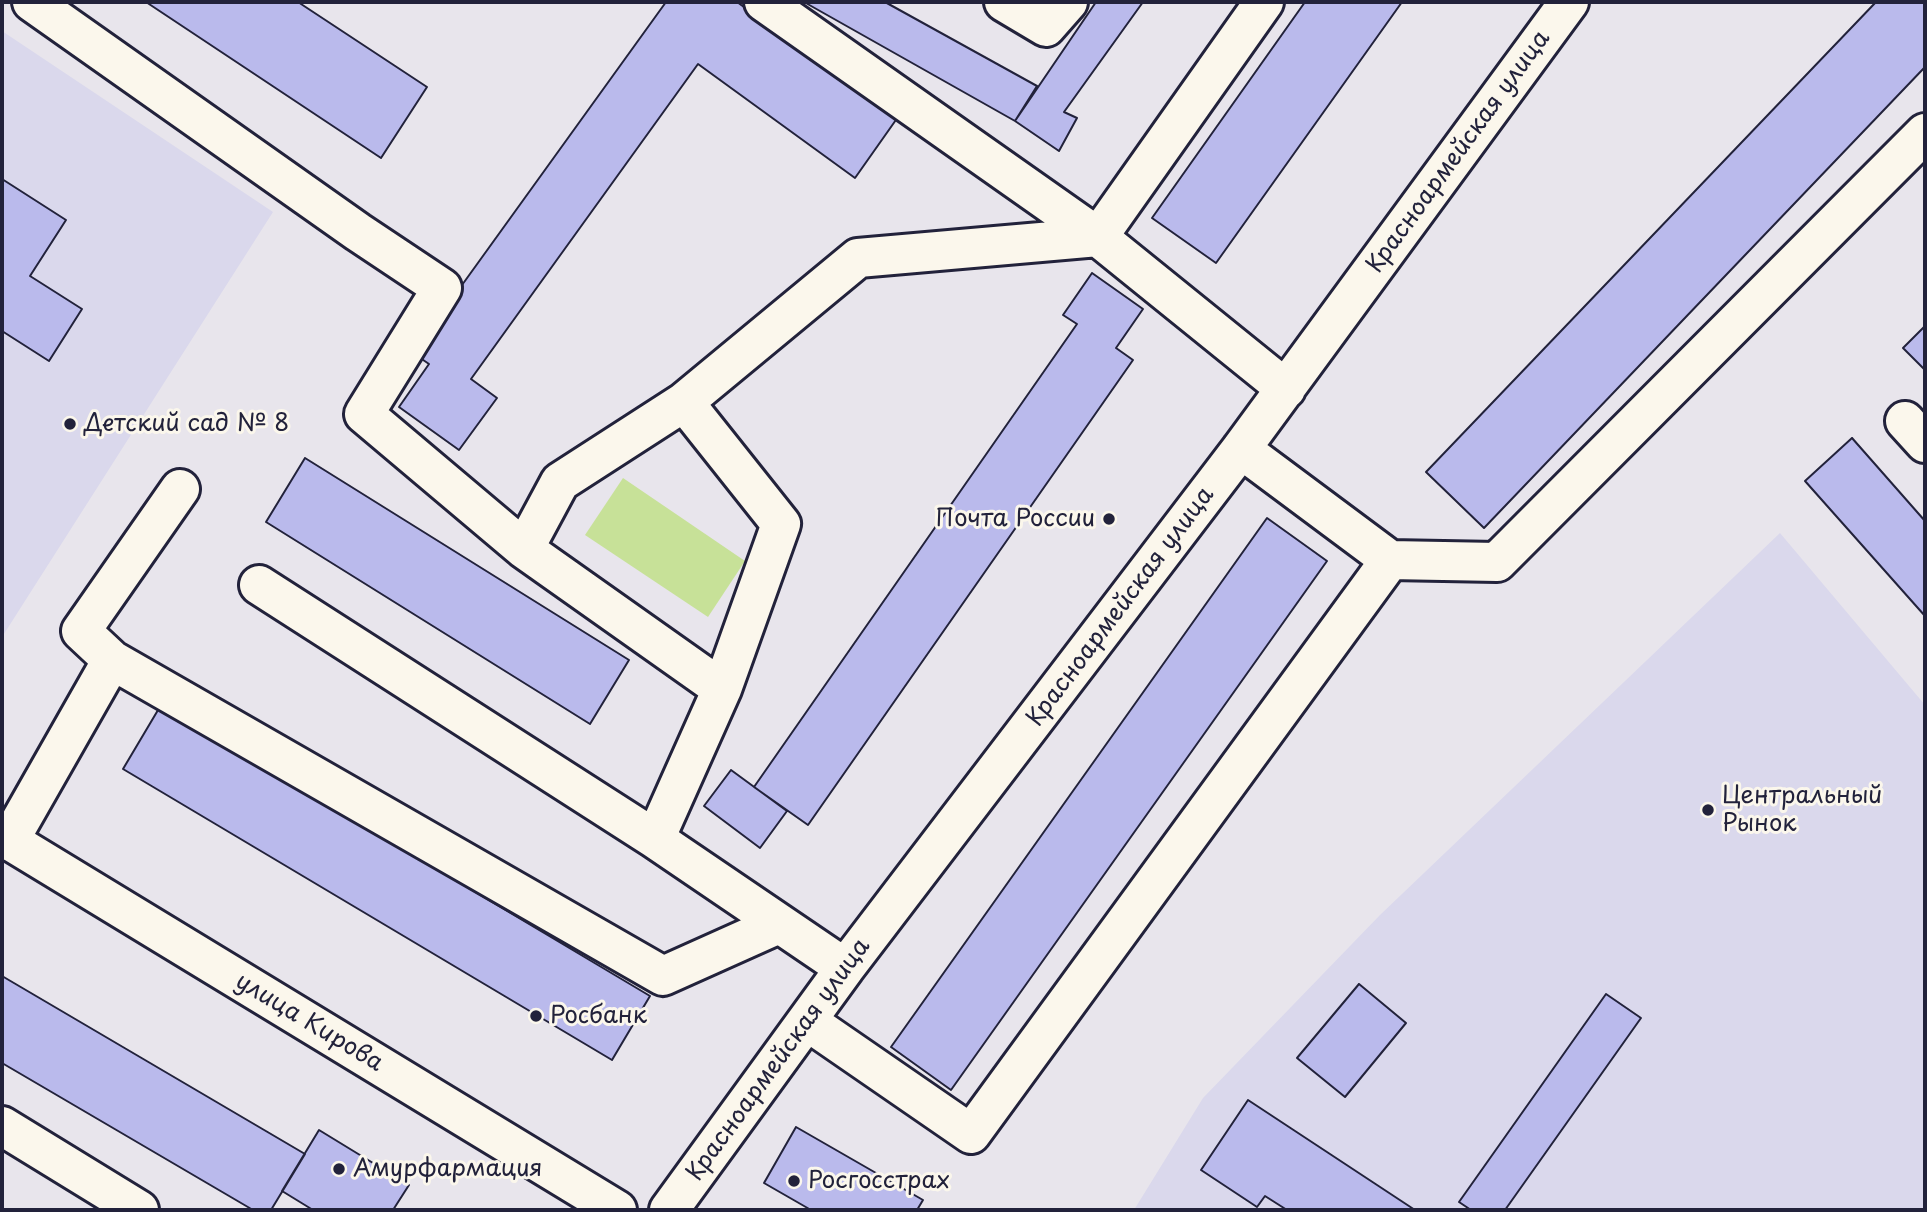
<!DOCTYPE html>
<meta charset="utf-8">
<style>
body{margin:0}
#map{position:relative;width:1927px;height:1212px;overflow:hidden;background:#e8e5ec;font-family:"Playpen Sans",sans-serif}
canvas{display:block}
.frame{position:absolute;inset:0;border:4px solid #22223b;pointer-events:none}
</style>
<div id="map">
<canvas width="1927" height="1212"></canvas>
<div class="frame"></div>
</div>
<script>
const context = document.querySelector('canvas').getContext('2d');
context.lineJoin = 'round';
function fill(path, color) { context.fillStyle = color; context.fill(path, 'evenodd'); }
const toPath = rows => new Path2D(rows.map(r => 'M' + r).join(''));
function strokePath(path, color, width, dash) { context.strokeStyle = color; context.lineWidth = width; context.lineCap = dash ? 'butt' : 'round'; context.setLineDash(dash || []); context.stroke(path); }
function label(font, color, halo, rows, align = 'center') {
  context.font = font + ' "Playpen Sans",sans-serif'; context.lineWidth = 6; context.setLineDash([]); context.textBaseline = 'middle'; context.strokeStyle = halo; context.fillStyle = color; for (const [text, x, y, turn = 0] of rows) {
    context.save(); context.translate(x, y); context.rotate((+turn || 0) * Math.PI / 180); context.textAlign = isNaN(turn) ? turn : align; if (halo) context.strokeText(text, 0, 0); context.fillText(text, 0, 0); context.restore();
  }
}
fill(toPath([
 [2,31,273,212,2,637],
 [1780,533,1925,705,1925,1210,1134,1210,1203,1098,1380,915]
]), '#dad8ec');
fill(toPath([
 [623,478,745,561,708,617,585,535]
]), '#c7e198');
const building = toPath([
 [146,2,298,2,427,87,381,158,146,2],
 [666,2,737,2,898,117,855,178,698,64,471,379,497,398,459,450,399,407,429,364,413,353,666,2],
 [804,2,885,2,1037,86,1015,121,804,2],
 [1096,2,1143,2,1064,112,1077,118,1059,151,1015,121,1096,2],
 [1305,2,1402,2,1216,263,1152,218,1305,2],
 [1876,2,1925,2,1925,67,1484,528,1426,472,1876,2],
 [2,179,66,220,30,276,82,309,49,361,2,331,2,179],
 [1092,273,1143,309,1116,348,1133,360,808,825,754,787,1077,324,1063,315,1092,273],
 [1925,326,1925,370,1903,348,1925,326],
 [1852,438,1925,521,1925,616,1805,481,1852,438],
 [305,458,629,660,590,724,266,522,305,458],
 [1267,518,1327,561,951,1090,891,1047,1267,518],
 [161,705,650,996,612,1060,123,769,161,705],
 [731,770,787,811,760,848,704,806,731,770],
 [2,976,305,1154,271,1210,253,1210,2,1063,2,976],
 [1359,984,1406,1023,1345,1097,1297,1058,1359,984],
 [1606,994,1641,1018,1505,1210,1471,1210,1459,1202,1606,994],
 [1248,1100,1415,1210,1287,1210,1265,1196,1257,1207,1201,1170,1248,1100],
 [796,1127,923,1200,917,1210,811,1210,764,1183,796,1127],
 [319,1130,409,1185,393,1210,313,1210,282,1191,319,1130]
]);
fill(building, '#babaec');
strokePath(building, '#22223b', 2);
const minor = toPath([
 [32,2,358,232,442,288,364,414,524,549,722,689],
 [764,2,1098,237,1264,2],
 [1004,2,1046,27,1068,2],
 [1905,421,1925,443],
 [524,549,560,482,684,402],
 [1390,560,1497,562,1925,133],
 [259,585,655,839],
 [112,660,81,631,180,489],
 [9,841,112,660,663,976,779,924],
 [845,968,655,839,722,689,781,524,684,402,858,258,1098,237,1286,389],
 [807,1021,971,1134,1390,560,1241,449],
 [2,1126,139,1210],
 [669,1210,845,968,1241,449,1569,2]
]);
const major = toPath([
 [2,836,617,1210]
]);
strokePath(minor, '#22223b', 44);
strokePath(major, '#22223b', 44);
strokePath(minor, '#fbf7ec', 38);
strokePath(major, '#fbf7ec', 38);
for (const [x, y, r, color] of [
 [70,424,7,"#22223b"],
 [1109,519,7,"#22223b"],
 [1708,810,7,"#22223b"],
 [536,1016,7,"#22223b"],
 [339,1169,7,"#22223b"],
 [794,1181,7,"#22223b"]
]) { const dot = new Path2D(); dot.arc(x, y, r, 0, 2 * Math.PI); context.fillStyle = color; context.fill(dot); strokePath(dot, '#fbf7ec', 2.5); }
label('24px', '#22223b', '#fbf7ec', [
 ["Красноармейская улица",1459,152,-54],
 ["Красноармейская улица",1121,607,-53],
 ["улица Кирова",309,1023,31],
 ["Красноармейская улица",779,1060,-54]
]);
label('24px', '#22223b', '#fbf7ec', [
 ["Детский сад № 8",84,424],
 ["Почта России",1095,519,"right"],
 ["Центральный",1722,796],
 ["Рынок",1722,824],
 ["Росбанк",550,1016],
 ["Амурфармация",353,1169],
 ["Росгосстрах",808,1181]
], 'left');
</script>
